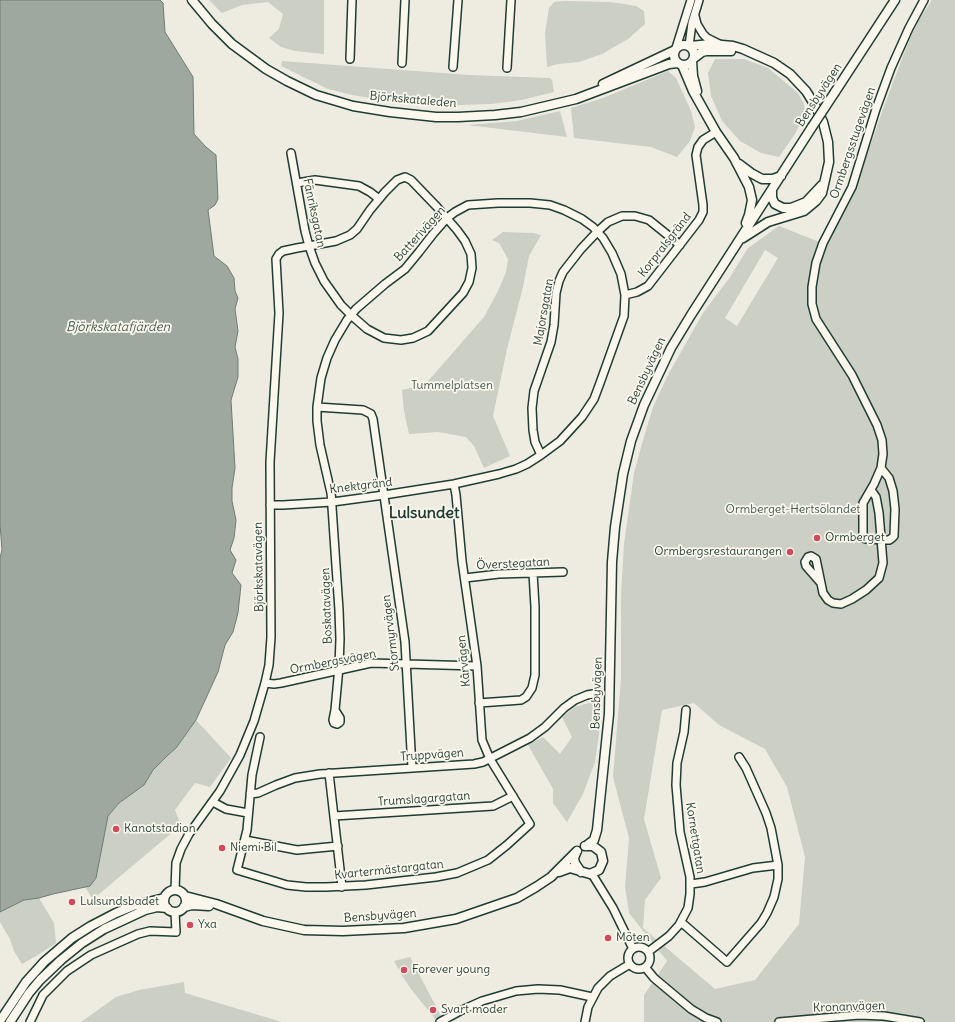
<!DOCTYPE html>
<meta charset="utf-8">
<style>
body{margin:0}
canvas{display:block;background:#eeece1}
</style>
<canvas width="955" height="1022"></canvas>
<script>
const context = document.querySelector('canvas').getContext('2d');
context.lineJoin = 'round';
function fill(path, color) { context.fillStyle = color; context.fill(path, 'evenodd'); }
const toPath = rows => new Path2D(rows.map(r => 'M' + r).join(''));
function strokePath(path, color, width, dash) { context.strokeStyle = color; context.lineWidth = width; context.lineCap = dash ? 'butt' : 'round'; context.setLineDash(dash || []); context.stroke(path); }
function label(font, color, halo, rows, align = 'center') {
  context.font = font + ' Delius,sans-serif'; context.lineWidth = 3.5; context.setLineDash([]); context.textBaseline = 'middle'; context.strokeStyle = halo; context.fillStyle = color; for (const [text, x, y, turn = 0] of rows) {
    context.save(); context.translate(x, y); context.rotate((+turn || 0) * Math.PI / 180); context.textAlign = isNaN(turn) ? turn : align; if (halo) context.strokeText(text, 0, 0); context.fillText(text, 0, 0); context.restore();
  }
}
fill(toPath([
 [209,0,324,0,324,54,295,51,281,47,269,38,279,29,283,14,268,2,242,5,222,13],
 [932,0,955,0,955,1022,644,1022,644,995,667,961,629,913,625,887,629,838,613,777,621,678,621,594,624,544,634,473,643,440,653,407,668,375,703,313,730,277,748,248,779,226,827,245,853,196,883,109,908,43,919,19],
 [765,250,778,258,737,326,725,318],
 [694,703,719,725,765,749,787,787,805,857,799,924,755,980,715,989,643,928,645,900,661,878,644,819,662,710],
 [565,1,610,2,636,6,644,11,645,24,628,39,602,54,579,62,558,64,547,67,545,33,549,8,554,2],
 [715,59,744,59,768,68,798,93,804,104,805,114,795,134,779,157,761,153,740,141,722,121,711,96,708,73],
 [282,61,469,75,550,78,552,80,554,92,522,100,491,104,460,105,376,99,352,95,328,89,281,66],
 [668,71,676,78,691,111,695,127,690,141,677,157,651,147,574,138,571,108,603,98],
 [560,111,567,137,467,125,517,121],
 [503,232,533,233,541,235,529,256,523,287,507,349,493,416,510,456,484,468,474,446,466,437,438,432,409,434,404,411,402,390,423,385,429,380,484,317,498,291,506,272,508,259,499,243,492,240],
 [599,700,599,734,595,762,583,794,567,822,553,803,553,789,528,745,543,737,560,754,572,737,562,717,575,707],
 [196,720,231,758,210,787,195,783,175,810,181,825,98,895,92,898,85,887,88,887,101,850,108,816,119,803,144,785,153,770,168,755,176,748],
 [39,898,54,923,56,943,38,955,22,964,14,951,10,939,0,922,0,912,24,900],
 [145,907,111,921,79,941,67,950,46,969,7,1022,3,1022,25,988,55,957,77,939,91,929,128,911],
 [410,957,441,1016,435,1019,411,989,401,974,394,961],
 [184,982,185,993,282,1022,81,1022,116,997,139,990]
]), '#cbcfc4');
const water = toPath([
 [0,0,160,0,163,3,165,32,193,77,194,134,206,147,216,155,218,199,215,205,208,210,214,256,227,266,234,278,235,291,238,298,235,309,238,331,235,347,238,359,238,377,231,400,235,468,232,488,232,501,236,520,234,538,230,550,236,560,232,573,241,585,238,613,233,632,225,645,218,672,196,720,176,748,168,755,153,770,144,785,119,803,108,816,96,878,90,886,53,894,39,898,24,900,0,912,0,558,2,550,0,524,0,0]
]);
fill(water, '#9fa89f');
strokePath(water, '#6c7d74', 1);
const minor = toPath([
 [695,16,697,24,703,34,707,38,719,44],
 [689,46,692,23,699,0],
 [676,48,691,0],
 [350,59,352,0],
 [402,63,405,0],
 [453,67,458,0],
 [507,68,511,0],
 [297,183,315,180,359,186,370,192,379,199],
 [625,295,637,292,648,286,699,220,703,212,703,205,696,155,698,147,703,140,716,132],
 [317,407,363,410,371,414,373,419,405,642,412,768],
 [541,455,535,442,533,430,532,408,534,391,551,342,554,325,556,293,559,281,563,272,581,249,597,232,608,222,622,216,635,216,649,220,680,245],
 [881,468,889,478,893,491,895,509,894,536,892,538,889,540,866,539,863,538,863,503,874,484,881,468,883,454,882,440,877,425,852,375,816,319,812,304,812,287,816,263,823,243,852,187,876,109,891,68,909,28,924,0],
 [270,505,283,505,332,502,340,501,384,495,454,484,499,474,516,469,527,464,541,455,560,441,582,417,594,399,600,383,624,316,625,295,621,274,612,253,603,238,593,227,582,219,564,210,550,205,530,203,498,203,468,205,455,212,447,218,433,234,419,252,405,269,385,284,356,309,347,320,335,340,327,358,321,378,317,407,317,421,320,445,331,493,332,502,332,507,339,610,340,639,339,667,335,710,333,720,334,723,337,724,340,722,340,718,335,710],
 [465,578,499,574,563,572],
 [820,582,806,566,805,562,808,557,811,556,816,559,823,593,828,600,833,603,841,604,852,599,866,590,879,578,883,563,879,513,876,497,871,490],
 [265,683,274,684,281,683,371,663,477,666],
 [479,703,521,700,526,697,532,688,535,675,535,607,533,573],
 [260,737,252,775,247,830,237,870,287,885,306,887,326,887,366,885,436,877,457,873,488,860,507,845,530,824,490,759,482,740,477,666,462,561,456,495,454,484],
 [329,773,342,887],
 [250,794,258,793,276,785,295,778,320,774,474,764,483,762,530,738,545,727,564,708,575,700,587,695,599,693],
 [213,802,226,809,248,813],
 [334,816,493,806,513,796],
 [245,840,297,850,338,846],
 [592,874,613,908,633,949],
 [691,884,705,882,753,868,778,865],
 [175,890,176,863,181,849,189,834,220,791,240,755,254,721,265,683,269,665,271,637,270,462,279,313,276,259,279,254,283,251,297,248,309,246,336,241,350,235,357,229,370,210,385,192,397,180,405,177,411,180,437,207,457,230,465,241,471,254,472,268,469,282,463,293,428,331,413,338,401,340,384,338,367,329,351,315,341,305,324,281,315,263,309,246,305,231,291,153],
 [681,922,727,962,761,923,767,913,774,897,778,879,778,865,771,828,766,813,746,768,739,757],
 '628 958a11 11 0 1 1 22 0a11 11 0 1 1-22 0Z',
 [648,952,669,936,679,925,688,908,690,894,690,877,680,832,676,785,677,763,684,732,686,710],
 [645,967,654,978,691,1009,706,1018,717,1022],
 [30,1022,43,995,67,971,91,955,138,934,150,931,176,932,175,912],
 [440,1022,460,1011,482,1001,516,991,538,989,560,990,592,997],
 [585,1022,588,1007,598,988,610,976,630,964],
 [779,1022,859,1015,884,1016,920,1022]
]);
const major = toPath([
 [192,0,212,24,232,44,266,69,287,81,316,95,353,106,390,112,436,117,458,117,495,115,521,112,576,99,669,64,678,63],
 '674 55a10 10 0 1 1 20 0a10 10 0 1 1-20 0Z',
 [690,46,711,44,733,46,743,49,774,63,790,74,806,91,816,107,823,122,828,142,829,162,822,193,816,201,804,211,768,222,743,238],
 [694,58,702,52,706,51,731,51],
 [692,61,693,76,697,91],
 [682,65,693,91,716,132,734,158,749,187,752,200,749,215,746,223],
 [603,84,675,50],
 [835,92,895,0],
 [739,164,751,173,762,179,773,179,781,176],
 [772,190,772,198,775,204,783,208,791,208,806,202,822,185],
 [586,846,594,840,597,830,609,714,612,562,615,527,623,474,631,441,644,405,671,348,691,315,812,127],
 [576,853,574,858,575,863,581,872],
 [559,872,570,868,590,874,599,870,603,861,601,852,593,846,585,846],
 '164 901a11 11 0 1 1 22 0a11 11 0 1 1-22 0Z',
 [185,896,216,904,263,921,304,930,343,931,404,928,456,919,517,898,536,887,551,877,577,851],
 [184,907,192,905,209,906],
 [0,1021,26,982,44,962,72,938,91,926,116,913,133,906,164,898],
 [10,1022,29,993,40,980,61,960,82,943,104,929,145,910,157,907,167,908]
]);
strokePath(minor, '#1f3d34', 10);
strokePath(major, '#1f3d34', 11);
strokePath(minor, '#fbf7ec', 7);
strokePath(major, '#fbf7ec', 8);
const majorBridge = toPath([
 [812,127,835,92]
]);
strokePath(majorBridge, '#1f3d34', 11, []);
strokePath(majorBridge, '#fbf7ec', 8);
for (const [x, y, r, color] of [
 [817,538,4,"#d1495b"],
 [790,552,4,"#d1495b"],
 [116,829,4,"#d1495b"],
 [222,848,4,"#d1495b"],
 [72,902,4,"#d1495b"],
 [190,925,4,"#d1495b"],
 [608,938,4,"#d1495b"],
 [404,970,4,"#d1495b"],
 [433,1010,4,"#d1495b"]
]) { const dot = new Path2D(); dot.arc(x, y, r, 0, 2 * Math.PI); context.fillStyle = color; context.fill(dot); strokePath(dot, '#fbf7ec', 1.5); }
label('12px', '#1f3d34', '#fbf7ec', [
 ["Bensbyvägen",819,95,-57],
 ["Björkskataleden",413,100,5],
 ["Ormbergsstugevägen",853,143,-71],
 ["Fänriksgatan",314,213,78],
 ["Batterivägen",420,234,-48],
 ["Korpralsgränd",665,245,-52],
 ["Majorsgatan",544,312,-80],
 ["Bensbyvägen",647,371,-65],
 ["Knektgränd",361,486,-7],
 ["Överstegatan",513,564,-3],
 ["Björkskatavägen",259,567,-91],
 ["Boskatavägen",327,606,-92],
 ["Stormyrvägen",391,633,-97],
 ["Kårvägen",464,661,-96],
 ["Ormbergsvägen",333,662,-11],
 ["Bensbyvägen",597,693,-88],
 ["Truppvägen",432,755,-4],
 ["Trumslagargatan",424,799,-4],
 ["Kornettgatan",695,838,81],
 ["Kvartermästargatan",389,870,-6],
 ["Bensbyvägen",380,916,-4],
 ["Kronanvägen",849,1007,-2]
]);
label('12px', '#415a51', '#fbf7ec', [
 ["Tummelplatsen",452,386],
 ["Ormberget-Hertsölandet",793,510]
]);
label('12px', '#1f3d34', '#fbf7ec', [
 ["Ormberget",825,538],
 ["Ormbergsrestaurangen",782,552,"right"],
 ["Kanotstadion",124,829],
 ["Niemi Bil",230,848],
 ["Lulsundsbadet",80,902],
 ["Yxa",198,925],
 ["Möten",616,938],
 ["Forever young",412,970],
 ["Svart moder",441,1010]
], 'left');
label('italic 13px', '#455d54', '#fbf7ec', [
 ["Björkskatafjärden",118,327]
]);
label('bold 16px', '#1f3d34', '#fbf7ec', [
 ["Lulsundet",424,513]
]);
</script>
